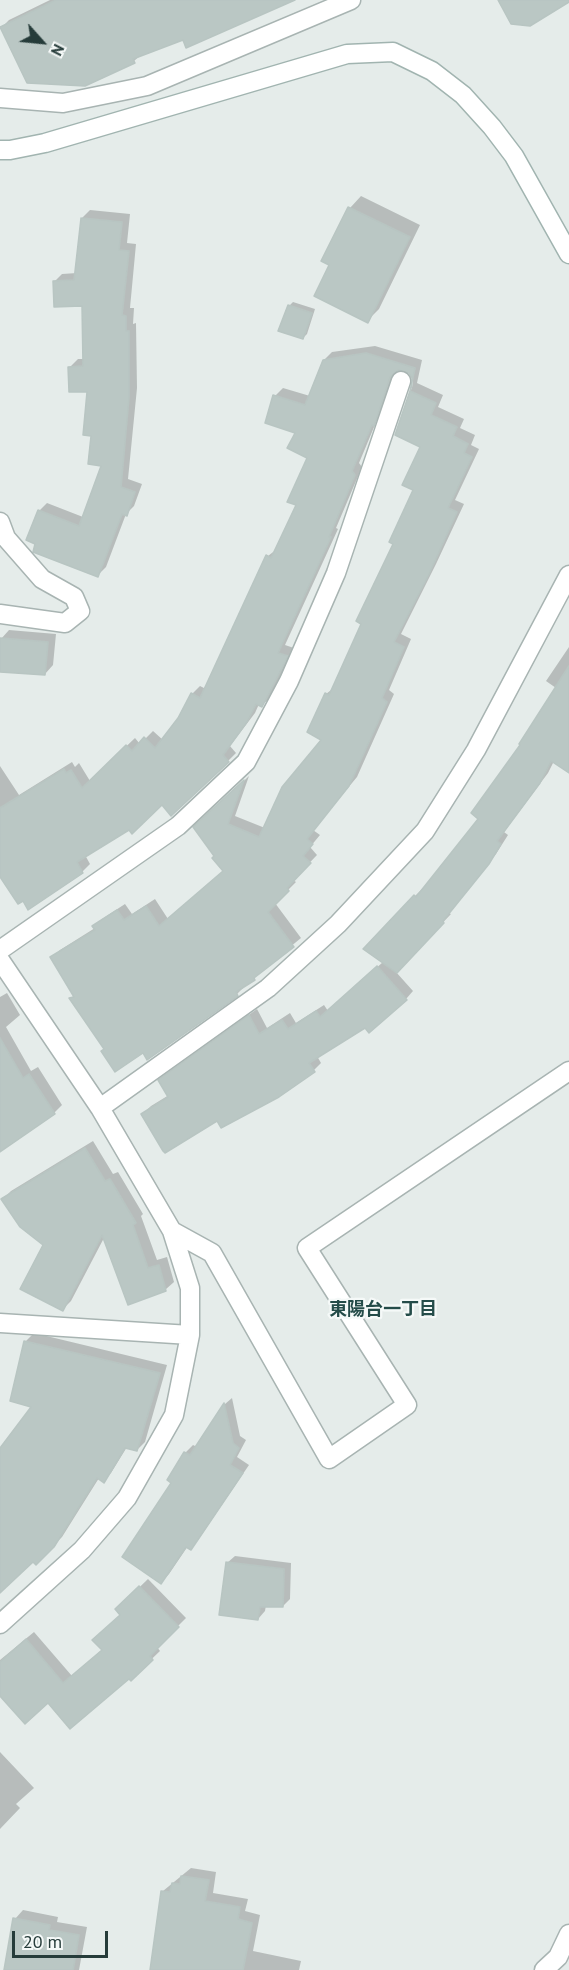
<!DOCTYPE html>
<meta charset="utf-8">
<style>
body{margin:0}
#map{position:relative;width:569px;height:1970px;overflow:hidden;background:#e5ecea;font-family:"PT Sans",sans-serif}
canvas{display:block}
.north{position:absolute;left:12px;top:12px;width:60px;height:60px;-webkit-text-stroke:4px #f5f9f8;paint-order:stroke;rotate:117deg;font-size:16px;font-weight:700;line-height:24px;text-align:center;color:#263c3a}
.north::after{content:'';display:block;margin:auto;width:21px;height:27px;background:#263c3a;clip-path:polygon(50% 0,100% 100%,50% 72%,0 100%)}
.scale{position:absolute;left:12px;top:1931px;width:96px;height:27px;box-sizing:border-box;border:3px solid #263c3a;border-top:0;padding-left:8px;font-size:18px;line-height:21px;white-space:nowrap;color:#263c3a;-webkit-text-stroke:4px #f5f9f8;paint-order:stroke}
</style>
<div id="map">
<canvas width="569" height="1970"></canvas>
<div class="north">N</div>
<div class="scale">20 m</div>
</div>
<script>
const context = document.querySelector('canvas').getContext('2d');
context.lineJoin = 'round';
function fill(path, color) { context.fillStyle = color; context.fill(path, 'evenodd'); }
const toPath = rows => new Path2D(rows.map(r => 'M' + r).join(''));
function strokePath(path, color, width, dash) { context.strokeStyle = color; context.lineWidth = width; context.lineCap = dash ? 'butt' : 'round'; context.setLineDash(dash || []); context.stroke(path); }
function label(font, color, halo, rows, align = 'center') {
  context.font = font + ' "PT Sans","Noto Sans JP",sans-serif'; context.lineWidth = 4.5; context.setLineDash([]); context.textBaseline = 'middle'; context.strokeStyle = halo; context.fillStyle = color; for (const [text, x, y, turn = 0] of rows) {
    context.save(); context.translate(x, y); context.rotate((+turn || 0) * Math.PI / 180); context.textAlign = isNaN(turn) ? turn : align; if (halo) context.strokeText(text, 0, 0); context.fillText(text, 0, 0); context.restore();
  }
}
fill(toPath([
 [50,0,292,0,142,54,134,61,2,27,9,20],
 [361,196,420,225,379,309,367,321,331,265,323,260,350,208],
 [90,210,130,214,127,243,136,244,130,308,134,308,133,324,136,323,137,388,128,479,142,484,134,506,126,514,106,567,98,575,39,511,47,503,83,517,103,464,93,435,89,390,70,367,78,359,84,359,84,304,54,282,62,274,77,273,82,218],
 [293,302,315,309,307,334,303,338,289,306],
 [375,346,422,360,417,383,443,395,438,407,464,419,460,428,475,435,471,445,479,449,455,500,464,504,436,564,401,634,411,639,389,690,394,694,357,777,313,830,320,835,310,847,317,855,293,880,296,882,275,903,301,938,244,985,245,986,237,994,144,1051,106,1048,71,998,75,995,52,957,60,950,95,928,94,927,102,919,125,904,132,914,155,899,168,919,225,870,195,828,249,776,235,816,265,828,323,740,326,694,335,687,396,543,415,489,422,446,396,434,413,384,411,373,404,369,397,370,382,416,377,420,359,463,362,467,336,528,338,529,285,645,294,648,270,698,262,705,259,704,255,713,230,746,236,753,228,761,171,814,162,803,129,828,85,855,90,864,82,872,0,872,0,766,19,795,72,762,75,767,79,763,90,781,135,738,140,744,153,731,163,740,179,719,192,694,200,686,206,689,268,556,277,549,297,505,309,457,297,432,275,396,283,388,310,396,324,360,332,352],
 [9,630,56,634,53,665,45,674,0,671,1,639],
 [569,647,569,757,554,761,548,773,504,832,508,835,496,854,449,913,451,914,396,972,413,991,406,999,365,1026,317,1056,321,1063,314,1070,218,1119,143,1114,151,1106,169,1095,160,1080,168,1073,257,1009,267,1028,290,1013,296,1023,324,1005,328,1011,383,962,365,949,415,896,423,888,424,889,480,819,556,688,546,681],
 [7,993,20,1015,6,1027,31,1071,38,1067,62,1105,54,1113,0,1150,0,997],
 [93,1141,113,1174,118,1172,143,1214,141,1216,157,1260,167,1257,174,1282,165,1290,105,1236,71,1301,63,1309,45,1245,3,1199,11,1191],
 [34,1333,167,1365,145,1442,137,1450,127,1447,111,1473,103,1481,99,1478,62,1537,36,1563,33,1560,0,1591,0,1451,33,1406,11,1400,26,1341],
 [232,1398,240,1436,246,1440,237,1457,249,1465,198,1540,191,1548,188,1546,169,1574,161,1582,173,1483,169,1480,186,1452,193,1445,197,1447,225,1404],
 [235,1556,291,1563,290,1599,283,1606,266,1605,265,1611,258,1619,227,1563],
 [148,1579,186,1618,157,1647,160,1651,131,1679,129,1677,48,1701,0,1694,0,1660,34,1632,72,1676,103,1649,122,1614,117,1609],
 [0,1752,34,1788,16,1804,20,1808,0,1829],
 [191,1868,216,1872,213,1893,248,1899,245,1911,260,1915,253,1951,301,1961,299,1970,152,1970,163,1891],
 [23,1910,58,1917,57,1922,87,1927,79,1970,14,1970,15,1919]
]), '#0003');
const building = toPath([
 [56,0,295,0,186,48,183,40,133,59,135,63,85,86,27,83,0,27,56,0],
 [498,0,569,0,569,2,530,26,511,24,498,0],
 [348,207,410,237,368,323,314,296,329,265,321,261,348,207],
 [81,218,122,222,119,250,129,251,122,315,126,316,126,331,129,331,129,397,121,487,135,492,127,516,122,514,98,577,33,552,35,544,26,540,38,510,79,526,101,466,88,464,91,436,83,435,87,392,69,392,68,367,83,366,82,306,54,307,53,281,74,280,81,218],
 [288,305,312,313,303,339,278,331,288,305],
 [366,353,415,368,410,391,436,403,431,415,457,427,453,436,468,444,464,453,472,457,448,508,457,512,429,574,394,642,404,647,382,698,387,702,349,786,307,839,313,844,303,856,311,863,287,888,289,891,268,912,294,947,254,978,255,980,236,992,238,996,147,1060,143,1053,115,1072,101,1051,104,1049,69,998,74,997,50,957,95,930,92,926,117,910,124,920,146,906,159,926,223,871,212,858,214,856,193,827,244,780,228,824,259,837,282,787,321,740,307,732,325,693,329,695,361,624,356,621,393,544,389,542,413,490,402,485,420,447,395,435,412,385,412,378,409,373,398,370,390,377,374,426,372,425,352,471,355,475,329,537,331,537,278,653,288,656,262,707,256,704,247,722,223,755,229,762,171,816,162,805,132,834,129,830,77,862,83,873,28,910,23,901,18,904,0,877,0,808,64,769,66,773,71,770,82,788,126,745,132,751,144,737,155,748,178,718,191,693,200,698,266,555,271,558,296,505,287,502,307,458,287,448,295,433,265,423,273,395,305,405,323,360,366,353],
 [0,638,48,642,45,675,0,672,0,638],
 [569,666,569,773,551,761,540,783,497,841,501,844,489,864,443,921,444,923,397,973,363,949,414,895,416,897,478,819,471,813,520,745,519,744,569,666],
 [377,966,407,1000,369,1033,365,1028,309,1063,315,1072,279,1097,221,1128,217,1121,165,1153,163,1151,141,1114,168,1097,158,1080,249,1015,259,1034,282,1020,288,1029,316,1011,320,1017,377,966],
 [0,1038,23,1078,29,1074,55,1114,0,1152,0,1038],
 [85,1148,105,1181,110,1179,136,1223,133,1225,148,1268,159,1265,166,1291,128,1305,102,1235,63,1311,20,1289,43,1245,20,1227,1,1199,85,1148],
 [24,1341,160,1373,137,1451,125,1448,104,1483,97,1478,54,1547,36,1565,33,1562,0,1593,0,1448,31,1407,10,1401,24,1341],
 [224,1403,233,1443,239,1448,230,1465,243,1473,191,1550,186,1547,161,1584,122,1557,171,1483,167,1480,184,1452,190,1455,224,1403],
 [226,1562,284,1569,283,1607,260,1607,258,1620,219,1615,226,1562],
 [139,1586,179,1627,150,1656,153,1660,131,1681,129,1679,70,1729,48,1703,25,1724,0,1696,0,1662,26,1639,63,1683,102,1650,92,1640,120,1615,115,1609,139,1586],
 [181,1876,209,1880,205,1901,240,1907,238,1919,252,1923,243,1970,150,1970,161,1891,170,1892,172,1883,180,1884,181,1876],
 [13,1918,50,1925,49,1930,79,1935,73,1970,4,1970,13,1918]
]);
fill(building, '#bac7c4');
strokePath(building, '#b8c5c2', 1.5);
const street = toPath([
 [0,98,63,103,147,86,351,0],
 [0,522,6,538,42,579,74,597,80,611,65,623,0,614],
 [0,950,178,826,246,762,289,681,336,573,401,381],
 [0,960,100,1108,172,1231,212,1253,329,1459,407,1405,307,1248,569,1071],
 [100,1108,268,988,338,924,425,831,476,750,569,575],
 [0,1323,190,1335],
 [0,1624,82,1550,127,1498,174,1415,190,1335,190,1288,172,1231],
 [544,1970,558,1957,569,1934]
]);
const secondary = toPath([
 [0,150,10,150,45,143,347,54,393,52,432,71,463,95,492,127,514,156,569,254]
]);
strokePath(street, '#a8b4b2', 21);
strokePath(secondary, '#a1b4b0', 21);
strokePath(street, '#fff', 18);
strokePath(secondary, '#fff', 18);
label('bold 18px', '#244c49', '#f5f9f8', [
 ["東陽台一丁目",383,1310]
]);
</script>
